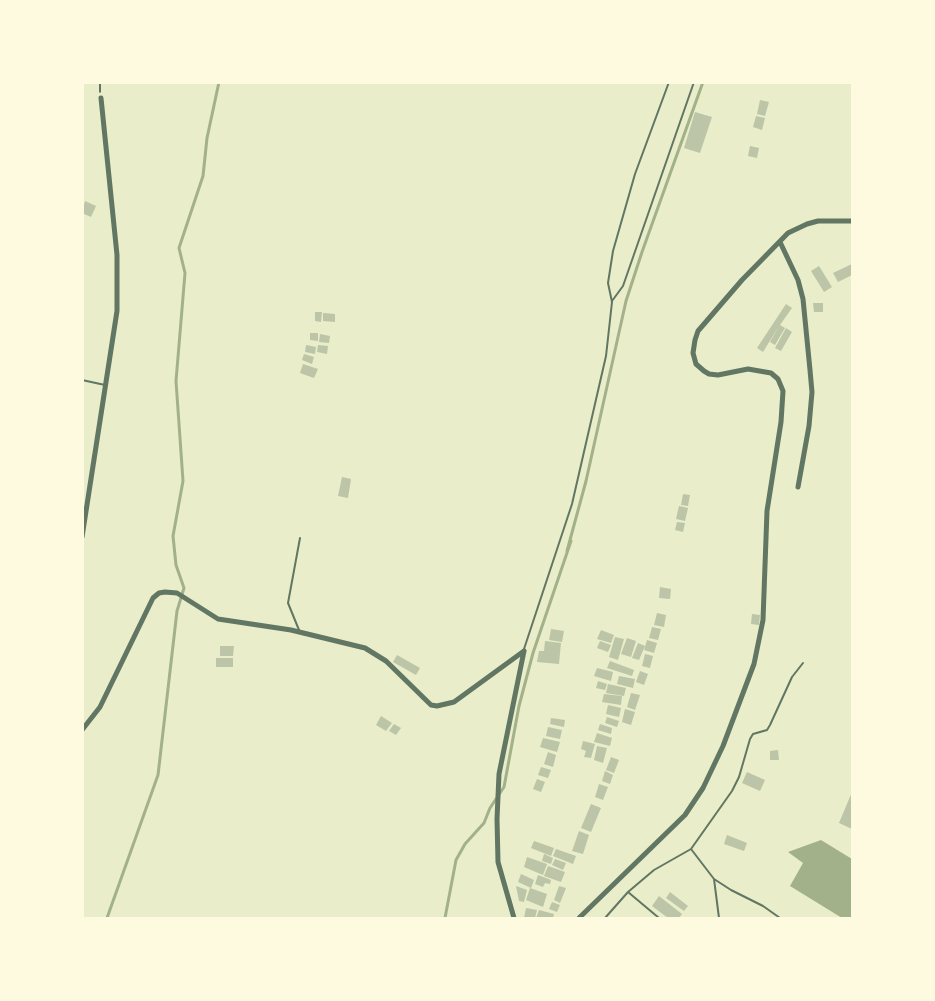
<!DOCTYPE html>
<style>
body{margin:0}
#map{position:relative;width:935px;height:1001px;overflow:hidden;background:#e9edc9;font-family:"Fira Sans",sans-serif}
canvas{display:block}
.frame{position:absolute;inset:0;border:84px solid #fefae0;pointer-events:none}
</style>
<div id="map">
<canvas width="935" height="1001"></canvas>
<div class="frame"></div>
</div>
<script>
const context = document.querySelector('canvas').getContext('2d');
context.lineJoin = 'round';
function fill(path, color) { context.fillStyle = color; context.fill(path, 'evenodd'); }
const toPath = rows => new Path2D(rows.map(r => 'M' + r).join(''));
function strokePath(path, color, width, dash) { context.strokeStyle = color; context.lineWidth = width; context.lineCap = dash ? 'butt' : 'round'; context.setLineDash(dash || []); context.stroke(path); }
fill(toPath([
 [821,840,852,859,852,918,842,918,790,886,803,863,788,852]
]), '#a3b18a');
strokePath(toPath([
 [107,918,158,775,177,611,184,588,176,565,173,536,183,481,176,381,185,273,179,248,203,176,207,138,219,82],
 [445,918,456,860,465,844,484,823,490,808,504,787,519,706,533,653,571,541,567,551,586,481,626,301,642,252,703,82]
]), '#a3b18a', 3);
fill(toPath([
 [760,100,769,102,765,116,757,114],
 [695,112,712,117,700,153,684,148],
 [756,116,765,118,762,130,753,127],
 [750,146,759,148,757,158,748,156],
 [85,201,96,206,91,217,82,213],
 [852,264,852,275,838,282,833,273],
 [819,266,832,287,824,292,811,271],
 [813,303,823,303,823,312,814,312],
 [786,304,792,308,780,325,785,328,775,345,770,342,779,326,763,352,757,348],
 [315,312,322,312,321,322,315,321],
 [323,313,335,314,335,322,323,321],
 [786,328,792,332,781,351,775,348],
 [310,333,318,333,318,341,310,340],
 [320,334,330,336,329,343,319,342],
 [306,345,316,347,315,354,305,352],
 [318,345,328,346,327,354,317,352],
 [304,354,314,357,312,364,302,360],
 [303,364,318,369,314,378,300,373],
 [342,477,351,479,348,498,338,496],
 [683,494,690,495,688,506,681,505],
 [679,506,688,508,685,521,676,519],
 [677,522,685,523,683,532,675,530],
 [660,587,671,589,670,599,659,598],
 [657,613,666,615,664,627,654,625],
 [752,614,760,615,759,625,751,624],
 [652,627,661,629,658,640,649,638],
 [551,629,564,631,562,642,549,640],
 [601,630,614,635,611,643,597,639],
 [615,637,624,639,618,660,609,657],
 [627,638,636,641,631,657,621,654],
 [647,640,657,643,654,653,644,650],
 [545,641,561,643,559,664,537,662,539,651,544,651],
 [600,641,611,645,608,652,597,648],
 [638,643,645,646,639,660,632,658],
 [220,646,234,646,233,656,220,656],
 [645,654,653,656,650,668,642,666],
 [397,655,420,668,416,675,393,662],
 [216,658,233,658,233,667,216,667],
 [610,661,634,670,632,676,607,668],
 [597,668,613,672,611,681,594,676],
 [640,671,648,674,644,685,636,682],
 [619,676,635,679,633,688,617,684],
 [598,681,607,684,605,690,596,688],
 [608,684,626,688,624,696,606,693],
 [631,693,640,695,635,710,627,707],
 [604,694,622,696,621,705,602,702],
 [608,705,621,708,619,717,606,714],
 [625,709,635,712,631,725,622,722],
 [381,716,392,723,386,731,376,725],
 [607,717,619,721,617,727,605,723],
 [551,718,565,720,564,727,550,724],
 [394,724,401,728,396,735,389,731],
 [600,724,612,728,611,734,598,730],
 [548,727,562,730,560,739,546,736],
 [597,733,612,738,610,746,594,742],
 [543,738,560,742,557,752,540,747],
 [583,741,595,744,591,758,584,757,586,751,581,749],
 [597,746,607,748,603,763,594,760],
 [778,750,779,760,770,760,770,751],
 [548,752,556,755,553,767,544,764],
 [611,757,619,760,614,773,606,770],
 [541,767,551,770,548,778,538,775],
 [605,771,613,775,610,784,602,781],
 [747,772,765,780,760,791,742,783],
 [537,779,545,782,541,792,533,789],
 [599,784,608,787,603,800,595,797],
 [852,792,852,829,839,823],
 [591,804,601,808,591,832,581,828],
 [579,831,589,835,583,854,572,851],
 [727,835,747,843,744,851,724,844],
 [534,841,554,848,551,856,531,848],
 [556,849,576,856,573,864,553,856],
 [544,854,553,858,551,864,542,861],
 [527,857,547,864,543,875,524,867],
 [555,859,566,863,563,870,552,865],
 [548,866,565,872,561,882,544,876],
 [521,874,534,880,531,888,518,882],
 [538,875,551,880,550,884,545,883,543,887,535,884],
 [516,886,527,890,524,902,519,901],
 [559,886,566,888,560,903,554,900],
 [530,888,547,894,543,907,526,900],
 [670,892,688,906,684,911,666,898],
 [659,896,682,914,679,918,668,918,652,906],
 [552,902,560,905,557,912,549,909],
 [526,908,537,910,535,918,524,918],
 [539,910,554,914,553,918,536,918]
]), '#bcc5a7');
strokePath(toPath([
 [100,82,100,92]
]), '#344e41', 1.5);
strokePath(toPath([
 [612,301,623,286,694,82],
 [82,380,105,385],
 [299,630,288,603,300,538],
 [524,649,572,504,606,356,612,302,608,283,613,251,635,174,669,82],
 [691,849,732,791,739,777,750,739,753,734,767,730,770,725,792,677,803,663],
 [714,879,719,918],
 [628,892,659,918],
 [605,918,628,892,654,870,691,849,714,879,731,890,763,906,780,918]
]), '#617663', 2);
strokePath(toPath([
 [780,242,798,280,803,299,810,370,812,392,809,426,798,487],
 [82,537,117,311,117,255,101,98],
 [82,730,100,707,153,598,159,593,165,592,177,593,218,619,291,630,365,648,386,661,431,705,437,706,454,702,524,651],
 [514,918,498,862,497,819,499,774,524,651],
 [579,918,685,815,703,788,723,746,754,664,763,620,767,511,781,422,783,391,778,379,771,373,748,369,718,375,709,374,704,371,696,364,693,353,695,340,698,331,742,280,788,233,807,224,818,221,852,221]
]), '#617663', 5);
</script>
